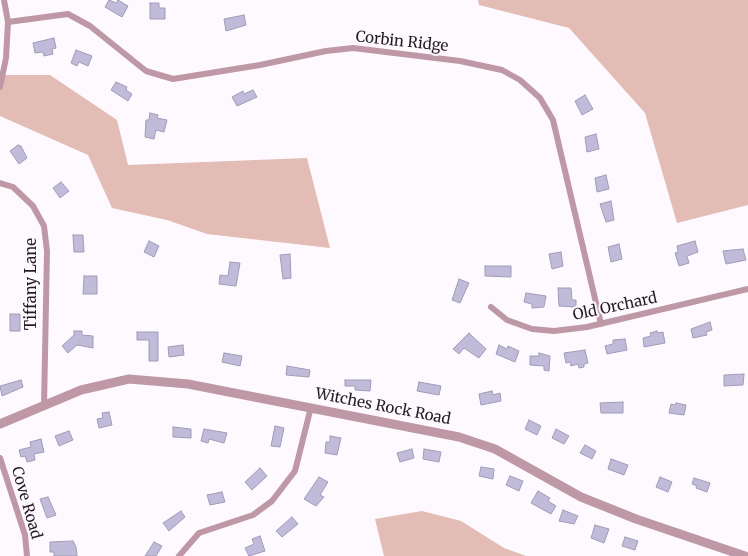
<!DOCTYPE html>
<style>
body{margin:0}
canvas{display:block;background:#fef9fe}
</style>
<canvas width="748" height="556"></canvas>
<script>
const context = document.querySelector('canvas').getContext('2d');
context.lineJoin = 'round';
function fill(path, color) { context.fillStyle = color; context.fill(path, 'evenodd'); }
const toPath = rows => new Path2D(rows.map(r => 'M' + r).join(''));
function strokePath(path, color, width, dash) { context.strokeStyle = color; context.lineWidth = width; context.lineCap = dash ? 'butt' : 'round'; context.setLineDash(dash || []); context.stroke(path); }
function label(font, color, halo, rows, align = 'center') {
  context.font = font + ' Merriweather,serif'; context.lineWidth = 4; context.setLineDash([]); context.textBaseline = 'middle'; context.strokeStyle = halo; context.fillStyle = color; for (const [text, x, y, turn = 0] of rows) {
    context.save(); context.translate(x, y); context.rotate((+turn || 0) * Math.PI / 180); context.textAlign = isNaN(turn) ? turn : align; if (halo) context.strokeText(text, 0, 0); context.fillText(text, 0, 0); context.restore();
  }
}
fill(toPath([
 [478,0,748,0,748,205,677,223,645,113,569,28,479,5],
 [0,75,50,75,117,120,128,165,307,158,330,248,207,234,167,220,112,208,88,155,0,116],
 [422,511,461,521,504,548,526,556,384,556,375,519]
]), '#e3bcb5');
const building = toPath([
 [109,0,116,3,118,0,128,6,122,17,105,7,109,0],
 [150,3,159,3,159,8,165,8,165,19,150,19,150,3],
 [244,15,246,25,226,31,224,19,244,15],
 [54,38,56,48,52,49,53,54,44,56,43,52,35,53,33,43,54,38],
 [76,50,92,56,88,66,79,62,77,66,71,63,76,50],
 [116,82,127,87,126,90,132,94,128,101,111,90,116,82],
 [253,90,257,97,237,106,232,97,243,91,244,94,253,90],
 [585,95,593,109,582,115,575,101,585,95],
 [150,113,158,115,157,118,167,120,164,132,156,130,154,139,145,137,146,120,149,120,150,113],
 [596,134,599,149,587,152,585,137,596,134],
 [18,145,21,146,27,158,19,164,10,151,18,145],
 [606,175,609,189,597,192,595,178,606,175],
 [61,182,69,191,60,198,53,188,61,182],
 [611,201,614,220,606,222,600,204,611,201],
 [73,235,83,235,84,252,74,252,73,235],
 [149,241,159,246,154,257,144,252,149,241],
 [695,241,698,252,687,256,689,263,679,266,675,253,678,252,677,246,695,241],
 [619,244,622,259,611,262,608,247,619,244],
 [743,249,746,260,726,264,723,251,743,249],
 [561,252,563,266,552,269,549,254,561,252],
 [290,254,291,278,283,279,280,255,290,254],
 [230,262,240,263,236,286,219,284,220,275,228,276,230,262],
 [485,266,511,266,511,277,485,276,485,266],
 [84,276,97,276,97,294,83,294,84,276],
 [459,279,469,283,460,303,452,300,459,279],
 [558,288,571,288,572,300,576,300,576,307,559,306,558,288],
 [526,293,546,296,544,307,532,308,532,304,524,302,526,293],
 [10,314,20,314,20,331,10,331,10,314],
 [710,322,712,330,706,332,707,335,693,338,691,329,710,322],
 [74,331,82,331,82,335,93,336,93,348,77,345,68,353,62,346,74,335,74,331],
 [657,331,657,333,663,332,665,343,644,347,643,338,651,336,650,333,657,331],
 [137,332,158,332,158,361,149,361,149,340,137,340,137,332],
 [469,333,486,349,479,358,464,348,459,354,453,349,469,333],
 [625,339,627,350,607,354,605,346,613,344,613,340,625,339],
 [183,345,184,355,169,357,168,347,183,345],
 [499,345,507,349,508,346,519,351,515,362,496,354,499,345],
 [585,350,588,363,584,364,584,367,579,368,578,364,571,366,570,362,566,363,564,353,585,350],
 [224,353,242,356,240,366,222,362,224,353],
 [539,353,550,356,549,371,544,370,544,366,530,365,530,356,539,356,539,353],
 [287,366,310,370,309,377,286,375,287,366],
 [744,374,743,385,724,386,724,375,744,374],
 [21,380,23,387,2,396,0,386,21,380],
 [345,380,371,380,370,391,355,390,355,386,345,386,345,380],
 [419,382,441,386,439,395,417,391,419,382],
 [492,391,493,395,500,393,501,401,481,405,479,394,492,391],
 [623,402,623,413,601,413,600,403,623,402],
 [676,403,686,405,684,415,669,413,671,404,675,405,676,403],
 [109,412,112,425,99,428,97,419,103,418,102,413,109,412],
 [529,420,541,426,537,435,525,429,529,420],
 [275,426,284,428,280,447,271,446,275,426],
 [173,427,191,429,191,438,173,437,173,427],
 [204,429,227,433,224,443,209,439,208,443,201,441,204,429],
 [556,429,569,436,564,444,552,438,556,429],
 [69,431,73,440,59,446,55,436,69,431],
 [330,436,341,438,337,455,325,453,326,442,330,442,330,436],
 [41,439,44,452,34,454,35,460,27,462,25,456,21,457,19,450,31,447,30,442,41,439],
 [585,445,596,451,592,459,580,453,585,445],
 [412,449,414,458,400,462,397,453,412,449],
 [424,449,441,452,439,462,423,459,424,449],
 [611,459,628,465,624,475,608,469,611,459],
 [481,467,494,469,493,479,479,476,481,467],
 [260,468,267,476,252,490,245,482,260,468],
 [510,476,523,481,519,491,506,485,510,476],
 [319,477,328,482,320,495,324,497,316,506,304,499,319,477],
 [660,477,672,482,668,492,656,487,660,477],
 [694,478,710,483,707,492,696,488,697,486,692,484,694,478],
 [538,491,550,498,548,501,556,506,551,514,531,503,538,491],
 [222,492,225,502,210,505,207,495,222,492],
 [48,497,56,515,47,518,40,499,48,497],
 [563,510,578,516,574,524,559,521,563,510],
 [181,511,185,517,169,531,163,523,181,511],
 [292,517,298,524,282,537,276,531,292,517],
 [595,525,609,529,604,543,591,538,595,525],
 [260,536,265,551,249,556,245,548,254,544,252,539,260,536],
 [625,537,638,541,635,550,622,546,625,537],
 [73,541,76,547,77,556,54,556,54,552,50,552,50,542,73,541],
 [154,542,162,546,156,556,145,556,154,542]
]);
fill(building, '#bfbbd8');
strokePath(building, '#9f9cb8', 1);
strokePath(toPath([
 [8,22,68,14,90,26,146,71,173,79,260,65,326,51,353,48,460,61,502,70,520,80,540,98,553,120,601,324],
 [0,87,6,58,8,22,4,0],
 [0,183,13,187,33,206,44,226,47,251,44,406],
 [491,307,507,320,532,329,554,331,587,327,748,289],
 [0,458,25,535,27,556],
 [179,556,199,533,253,515,272,501,295,471,311,407]
]), '#be98a4', 6);
strokePath(toPath([
 [0,424,81,390,129,379,188,384,459,437,495,449,581,497,636,519,745,556]
]), '#be98a4', 9);
label('15px', '#241c25', '#fef9fe', [
 ["Corbin Ridge",402,42,6],
 ["Tiffany Lane",32,284,-90],
 ["Old Orchard",615,307,-12],
 ["Witches Rock Road",383,407,11],
 ["Cove Road",26,503,74]
]);
</script>
